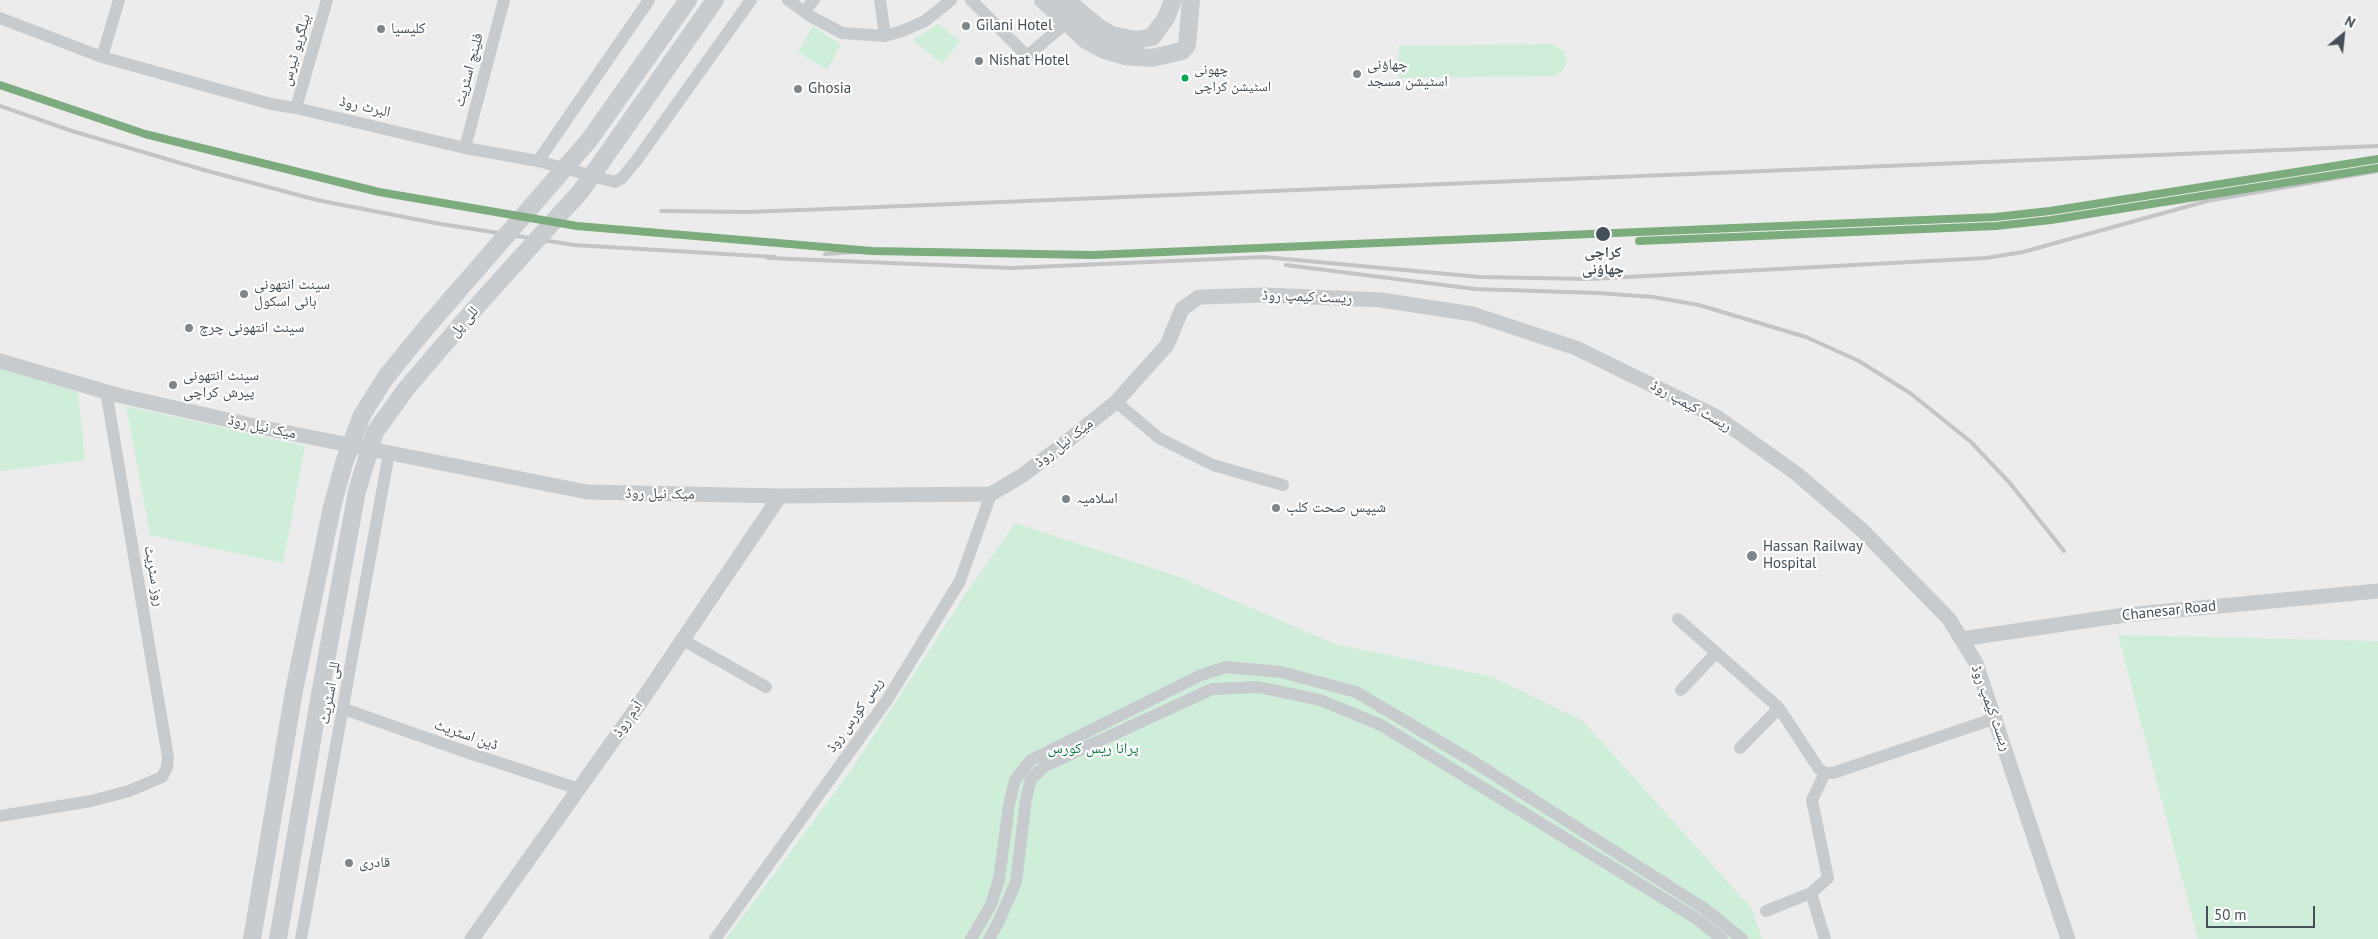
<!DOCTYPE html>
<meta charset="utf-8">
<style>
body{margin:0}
#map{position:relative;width:2378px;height:939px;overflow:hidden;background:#edecec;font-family:"PT Sans",sans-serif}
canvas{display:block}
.north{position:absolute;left:2318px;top:10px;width:50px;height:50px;-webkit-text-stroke:4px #fff;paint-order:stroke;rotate:28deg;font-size:14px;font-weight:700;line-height:20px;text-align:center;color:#434f59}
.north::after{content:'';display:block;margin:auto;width:18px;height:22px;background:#434f59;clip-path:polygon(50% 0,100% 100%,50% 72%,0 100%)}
.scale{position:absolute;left:2206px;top:906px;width:109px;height:22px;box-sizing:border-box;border:2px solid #434f59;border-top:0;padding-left:6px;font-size:15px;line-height:18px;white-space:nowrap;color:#434f59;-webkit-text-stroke:4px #fff;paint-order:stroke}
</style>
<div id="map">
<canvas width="2378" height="939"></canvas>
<div class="north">N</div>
<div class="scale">50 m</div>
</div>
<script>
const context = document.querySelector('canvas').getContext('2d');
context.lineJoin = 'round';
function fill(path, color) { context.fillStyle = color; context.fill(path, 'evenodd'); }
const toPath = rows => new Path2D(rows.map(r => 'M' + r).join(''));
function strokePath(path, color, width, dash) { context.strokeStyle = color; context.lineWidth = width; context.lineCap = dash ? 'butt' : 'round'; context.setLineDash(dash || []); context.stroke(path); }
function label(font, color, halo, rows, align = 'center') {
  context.font = font + ' "PT Sans","Noto Naskh Arabic",sans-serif'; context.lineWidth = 4.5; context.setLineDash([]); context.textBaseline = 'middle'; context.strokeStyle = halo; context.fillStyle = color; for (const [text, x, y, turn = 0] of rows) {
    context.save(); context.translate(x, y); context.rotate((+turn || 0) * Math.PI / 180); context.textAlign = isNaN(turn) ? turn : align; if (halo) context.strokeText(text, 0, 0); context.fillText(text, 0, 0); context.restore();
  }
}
fill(toPath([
 [938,24,960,41,942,64,913,40],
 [813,26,841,45,827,70,798,52],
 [1551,44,1564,51,1567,61,1563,70,1554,76,1398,78,1399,46],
 [0,368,78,392,85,460,0,471],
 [126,406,305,446,283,563,150,535],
 [1015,523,1179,577,1335,644,1493,677,1583,721,1752,909,1762,939,726,939,854,766,965,595],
 [2118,635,2378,641,2378,939,2198,939]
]), '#cfeeda');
strokePath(toPath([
 [788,0,810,16,842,33,885,36,902,31,925,21,951,0],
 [880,0,885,36],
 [971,0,1027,56,1067,22],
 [804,12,814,0],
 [0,18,102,57,271,104,296,108,465,148,538,161,615,182,622,178,636,161,751,0],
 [102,57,119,0],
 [296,108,327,0],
 [465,148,504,0],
 [538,161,649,0],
 [1116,402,1159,438,1213,465,1283,485],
 [1678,619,1779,708,1819,769,1825,773,1833,773,1996,718],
 [683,640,766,687],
 [1681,690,1716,653],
 [344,709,469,753,579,789],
 [1740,748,1779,708],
 [0,816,91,801,129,791,162,777,167,767,168,757,106,391],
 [1766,911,1811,893],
 [301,939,389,453],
 [715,939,887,700,960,581,991,494],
 [971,939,991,905,999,879,1009,805,1015,780,1031,760,1201,675,1226,667,1281,672,1356,692,1474,762,1705,909,1742,939],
 [989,939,998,923,1016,882,1026,799,1031,779,1045,766,1212,689,1258,687,1320,700,1381,725,1697,919,1722,939],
 [1825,939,1811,893,1828,878,1812,800,1825,773]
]), '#c8cbcd', 12);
strokePath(toPath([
 [0,361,117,395,264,428,587,492,780,496,991,494,1023,475,1056,450,1116,402,1167,345,1182,309,1199,297,1266,295,1381,300,1473,314,1576,348,1717,417,1797,474,1863,531,1949,619,1976,663,2068,939],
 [1961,639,2125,615,2378,591],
 [472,939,642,700,780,496]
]), '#c8cbcd', 15);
strokePath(toPath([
 [1043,0,1086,40,1104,50,1124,56,1152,58,1182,51,1187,45,1191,0],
 [1066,0,1098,27,1111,35,1136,40,1152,37,1166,18,1173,0],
 [252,939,294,691],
 [278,939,320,694]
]), '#c8ccce', 18);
strokePath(toPath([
 [0,106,72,131,204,170,317,200,435,223,574,245,775,257],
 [661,211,746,212,854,208,2378,146],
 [825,254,872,251],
 [768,258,1011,268,1264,257,1480,277,1590,279,1986,258,2023,252,2207,201,2378,171],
 [1286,265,1475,289,1598,293,1653,297,1699,305,1806,337,1859,361,1910,393,1971,442,2009,482,2064,551]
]), '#c2c4c6', 4);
strokePath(toPath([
 [294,691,332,507,344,463,362,415,386,377,425,329,590,139,688,0],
 [320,694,357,491,375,432,406,389,476,307,581,191,715,0]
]), '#c8ccce', 18);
strokePath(toPath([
 [0,85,145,134,379,192,577,226,872,251,1092,255,1995,217,2050,211,2378,159]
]), '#7cac7d', 8);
strokePath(toPath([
 [1639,241,1996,226,2051,220,2378,168]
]), '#7cac7d', 8);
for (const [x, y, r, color] of [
 [966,26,5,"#7e868c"],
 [381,29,5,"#7e868c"],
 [979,61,5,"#7e868c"],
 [1357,74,5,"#7e868c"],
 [1185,78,4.5,"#00a651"],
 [798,89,5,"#7e868c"],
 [1603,234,8,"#434f59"],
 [244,294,5,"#7e868c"],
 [189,328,5,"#7e868c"],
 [173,385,5,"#7e868c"],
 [1066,499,5,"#7e868c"],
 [1276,508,5,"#7e868c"],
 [1752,556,6,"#7e868c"],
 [349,863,5,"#7e868c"]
]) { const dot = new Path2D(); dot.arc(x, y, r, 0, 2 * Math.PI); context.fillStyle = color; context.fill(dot); strokePath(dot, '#fff', 2); }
label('14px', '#434f59', '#fff', [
 ["چھونی",1194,70],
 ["اسٹیشن کراچی",1194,87]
], 'left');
label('15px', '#434f59', '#fff', [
 ["Gilani Hotel",976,26],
 ["کلیسیا",391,29],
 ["Nishat Hotel",989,61],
 ["چھاؤنی",1367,65],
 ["اسٹیشن مسجد",1367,82],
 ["Ghosia",808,89],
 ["سینٹ انتھونی",254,285],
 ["ہائی اسکول",254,302],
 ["سینٹ انتھونی چرچ",199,328],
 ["سینٹ انتھونی",183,376],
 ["پیرش کراچی",183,393],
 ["اسلامیہ",1076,499],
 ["شیپس صحت کلب",1286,508],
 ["Hassan Railway",1763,547],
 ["Hospital",1763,564],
 ["قادری",359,863]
], 'left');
label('15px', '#434f59', '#fff', [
 ["بیلگریو ٹیرس",296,50,-74],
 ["فلینچ اسٹریٹ",469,70,-75],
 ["البرٹ روڈ",365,107,13],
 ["ریسٹ کیمپ روڈ",1307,297,2],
 ["للی پل",464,322,-49],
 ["ریسٹ کیمپ روڈ",1691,406,29],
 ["میک نیل روڈ",262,427,12],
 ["میک نیل روڈ",1064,443,-38],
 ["میک نیل روڈ",660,494,1],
 ["روز سٹریٹ",154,576,80],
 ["Chanesar Road",2169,611,-6],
 ["للی اسٹریٹ",330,693,-80],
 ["ریسٹ کیمپ روڈ",1991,708,70],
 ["ریس کورس روڈ",855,715,-55],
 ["آدم روڈ",628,719,-55],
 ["ڈین اسٹریٹ",466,735,19]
]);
label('bold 15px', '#434f59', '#fff', [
 ["کراچی",1603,253],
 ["چھاؤنی",1603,270]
]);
label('15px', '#147a45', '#fff', [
 ["پرانا ریس کورس",1093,749]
]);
</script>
